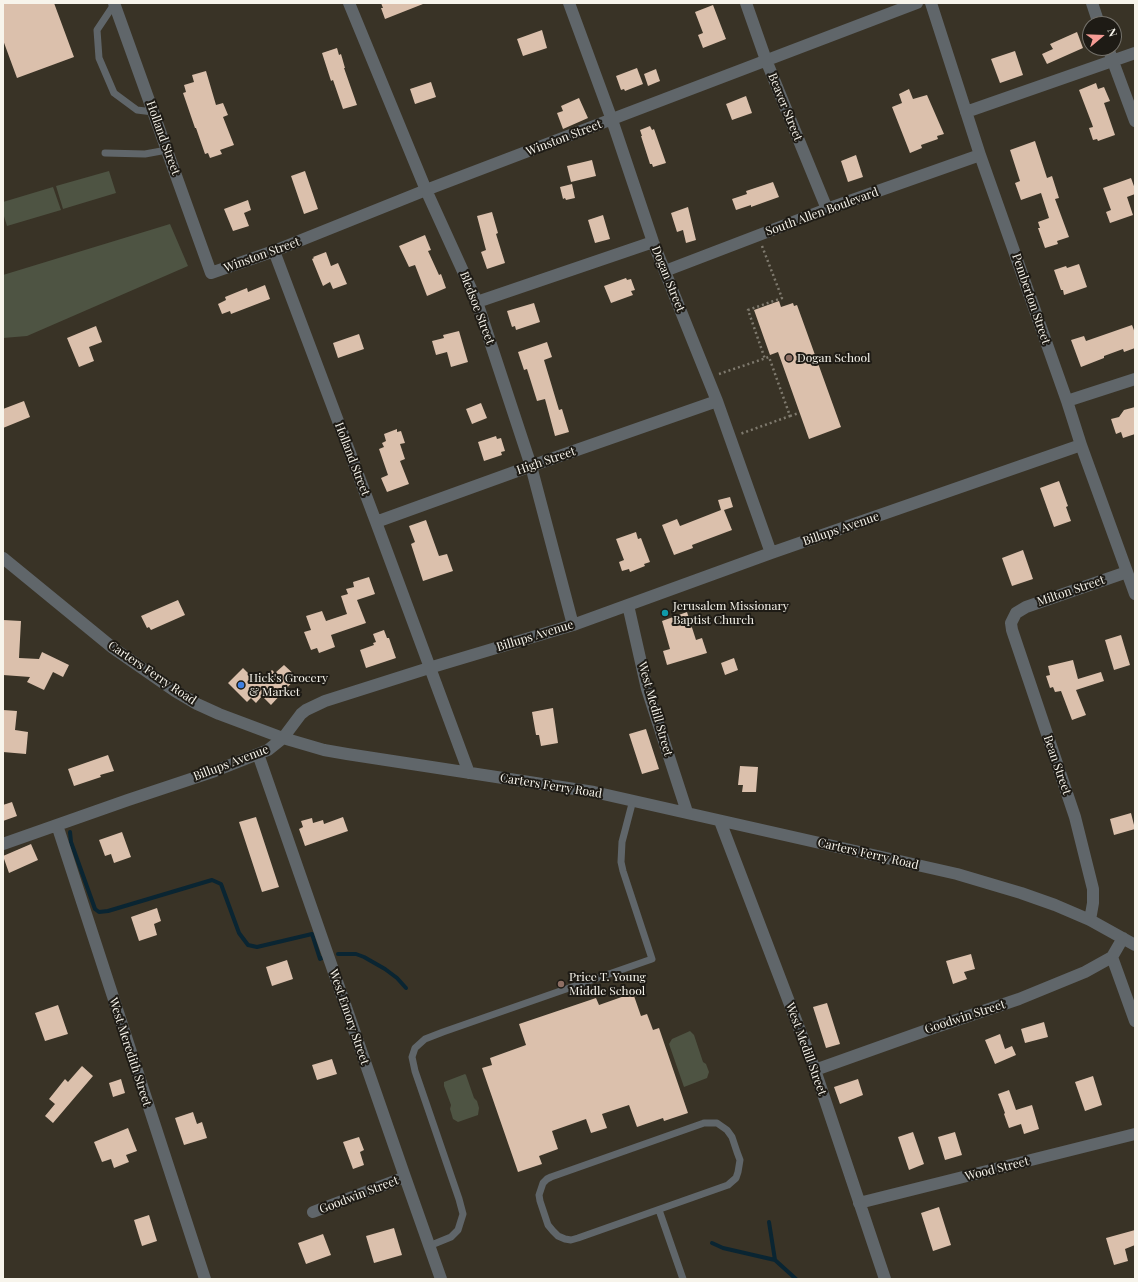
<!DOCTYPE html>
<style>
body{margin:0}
#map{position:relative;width:1138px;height:1282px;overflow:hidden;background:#393326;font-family:"Playfair Display",serif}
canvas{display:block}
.frame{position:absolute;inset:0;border:4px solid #f7f4eb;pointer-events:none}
.north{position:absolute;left:1082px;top:16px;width:40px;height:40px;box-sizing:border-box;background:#1e1b15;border:1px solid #75726b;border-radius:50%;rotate:71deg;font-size:11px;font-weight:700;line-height:16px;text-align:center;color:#f7f4eb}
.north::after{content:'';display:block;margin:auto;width:14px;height:18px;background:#f59c95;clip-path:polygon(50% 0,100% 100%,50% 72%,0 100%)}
</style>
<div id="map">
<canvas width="1138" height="1282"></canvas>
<div class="frame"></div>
<div class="north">N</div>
</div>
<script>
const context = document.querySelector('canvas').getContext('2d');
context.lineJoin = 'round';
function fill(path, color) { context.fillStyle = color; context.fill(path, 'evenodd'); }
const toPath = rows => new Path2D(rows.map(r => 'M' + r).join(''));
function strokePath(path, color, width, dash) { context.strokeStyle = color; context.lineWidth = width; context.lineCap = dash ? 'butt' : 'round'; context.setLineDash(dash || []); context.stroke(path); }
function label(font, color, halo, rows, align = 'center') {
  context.font = font + ' "Playfair Display",serif'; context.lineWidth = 4; context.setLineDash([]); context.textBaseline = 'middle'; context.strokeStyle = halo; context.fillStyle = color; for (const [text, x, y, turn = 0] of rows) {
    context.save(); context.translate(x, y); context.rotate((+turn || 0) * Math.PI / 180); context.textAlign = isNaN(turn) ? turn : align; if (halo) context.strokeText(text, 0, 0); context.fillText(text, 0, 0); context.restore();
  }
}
fill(toPath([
 [109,171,116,193,63,209,56,186],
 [53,187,61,210,7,226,3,213,3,202],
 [170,224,188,266,27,336,3,338,3,275],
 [690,1031,694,1035,703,1062,706,1064,709,1072,707,1078,684,1087,669,1044,672,1039],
 [465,1074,466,1075,474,1098,477,1101,479,1108,478,1115,458,1122,453,1119,450,1109,451,1105,444,1086,444,1082]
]), '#4e5443');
strokePath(toPath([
 [70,832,71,842,95,909,99,912,108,911,212,880,221,884,239,933,248,945,257,947,312,934,320,959,322,958],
 [338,954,356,954,364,957,385,969,397,978,406,988],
 [769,1222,775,1260],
 [712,1243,723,1248,775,1260,796,1279]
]), '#0a2532', 4);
fill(toPath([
 [3,3,54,3,74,57,17,78,3,40],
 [381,3,423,3,423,4,385,19,381,8,383,8],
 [713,5,726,39,703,48,698,35,703,33,695,12],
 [542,30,547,48,523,56,517,39],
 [1077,32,1083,48,1047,64,1042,54,1053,49,1050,44],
 [337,48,339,55,341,54,345,68,344,68,357,105,343,109,333,80,331,81,322,53],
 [1015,51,1023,75,1000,83,991,59],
 [637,68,643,84,625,91,624,89,621,90,616,76],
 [656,69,660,81,648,86,644,74],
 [206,71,216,105,223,103,228,115,223,117,234,145,220,150,222,154,210,158,208,153,205,154,196,128,195,128,183,93,186,92,184,85,194,82,192,75],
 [431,82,436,97,415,104,410,89],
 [1096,83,1098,89,1104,87,1110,101,1104,103,1115,135,1098,141,1097,139,1093,140,1089,128,1093,127,1092,124,1079,90],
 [909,89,913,99,927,95,944,134,937,136,938,139,921,145,922,148,910,153,892,107,902,103,899,94],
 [746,96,752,113,732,120,726,104],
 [579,98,588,118,563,129,557,113,563,111,561,106],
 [650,126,652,130,654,129,666,163,653,167,652,164,650,164,641,136,642,136,640,130],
 [1035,141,1047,178,1052,176,1059,198,1055,199,1069,237,1057,241,1058,244,1045,248,1038,228,1040,228,1038,222,1049,218,1041,193,1021,200,1015,183,1020,181,1010,150],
 [856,155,863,177,848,182,841,161],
 [592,160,596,176,571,182,567,166],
 [305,171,318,209,304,214,291,176],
 [1131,178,1135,189,1135,194,1127,197,1133,215,1110,223,1106,212,1111,210,1103,188],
 [773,182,779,197,751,207,751,205,736,210,732,199,747,194,746,191],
 [572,184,575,198,566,200,565,198,563,199,560,187],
 [248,200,251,210,244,213,249,226,233,231,224,209],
 [688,207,696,240,686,243,683,230,677,232,671,213],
 [492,212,498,233,496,234,505,263,487,269,481,252,486,250,477,216],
 [603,215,610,239,595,243,588,220],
 [425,235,431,250,428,251,439,275,441,274,446,288,427,296,415,265,409,267,399,246],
 [326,252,331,266,338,263,347,284,333,289,330,282,323,286,312,259,314,258,313,257],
 [1079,264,1087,287,1064,295,1063,290,1061,290,1054,270,1066,266,1067,268],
 [626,278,627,280,631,279,635,290,631,291,633,295,611,303,604,286],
 [265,285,270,299,231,314,230,311,222,314,218,304,226,300,225,297,247,288,248,292],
 [779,301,781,307,793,303,794,306,797,305,841,427,809,439,778,352,770,355,754,310],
 [534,303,540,322,516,330,515,326,512,327,507,311],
 [1132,325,1135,333,1135,348,1124,352,1123,349,1104,356,1104,358,1081,367,1071,340,1084,336,1086,341],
 [96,326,102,342,89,347,94,361,79,367,67,338],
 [459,331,468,362,451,367,447,352,436,355,432,341,444,338,443,335],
 [359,334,364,349,338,358,333,343],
 [547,342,552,357,544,360,559,410,562,409,569,432,555,436,545,399,537,401,527,369,524,370,518,352],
 [24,401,30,417,3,428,3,409],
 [481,403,487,418,472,424,466,409],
 [1135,407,1135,434,1123,438,1121,432,1116,434,1111,419,1119,417,1124,410],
 [397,429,397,432,401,431,405,443,400,444,405,459,400,461,409,484,387,492,381,478,388,475,379,449,384,447,382,443,386,441,384,434],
 [496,436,497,439,501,438,505,451,501,452,502,455,484,461,478,442],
 [1059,481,1068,506,1066,507,1071,521,1054,527,1040,488],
 [730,497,733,507,724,510,732,530,692,545,693,548,674,555,662,525,677,519,680,526,721,510,718,500],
 [426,520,439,556,447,554,453,571,423,581,411,544,415,542,409,526],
 [636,532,638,539,641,538,650,562,644,564,645,566,630,572,629,569,622,571,619,562,624,560,616,539],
 [1023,550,1033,579,1012,586,1002,558],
 [369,577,375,594,357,600,366,623,331,635,335,647,319,653,317,648,311,650,304,632,311,630,306,616,322,611,326,621,347,614,341,596,348,594,346,589,354,587,353,582],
 [178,600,185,615,151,630,149,627,147,628,141,616],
 [687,612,696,640,702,638,707,653,667,665,663,651,670,649,662,621],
 [3,620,21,621,19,658,39,659,42,652,69,665,63,677,53,672,44,690,27,682,30,677,3,675],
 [384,630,387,638,389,638,396,658,366,668,360,650,374,645,373,643,376,642,373,634],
 [1121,635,1130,665,1114,670,1105,640],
 [734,658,738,670,725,675,721,663],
 [1073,660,1078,679,1101,672,1104,681,1076,690,1086,715,1072,720,1061,691,1055,692,1053,687,1050,688,1046,676,1050,675,1048,666],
 [284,665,297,677,271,705,262,696,256,703,251,698,247,702,228,683,243,668,252,677,267,675,272,670,275,673],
 [553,708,558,743,541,746,539,735,536,735,532,712],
 [3,710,17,711,15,730,28,732,26,754,3,752],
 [646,729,659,769,642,774,629,734],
 [108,755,114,771,100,775,101,777,74,786,68,769],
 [740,766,758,767,756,792,742,792,743,785,738,785],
 [12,802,17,816,3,821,3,805],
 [1131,813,1135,829,1114,835,1110,819],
 [256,817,279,887,262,892,239,822],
 [343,817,348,831,305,846,299,829,303,827,301,821,312,818,313,823,323,820,324,824],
 [122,832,131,857,114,863,111,854,105,856,99,840],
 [31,844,38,860,9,873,3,856],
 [157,908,161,921,154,924,157,935,139,941,131,917],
 [971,954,975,969,964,972,967,979,953,984,946,961],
 [287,960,293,979,272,986,266,967],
 [633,993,641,1016,647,1014,653,1030,659,1028,688,1113,664,1121,663,1118,637,1127,629,1105,602,1114,607,1128,591,1133,586,1119,552,1131,558,1149,539,1156,542,1164,518,1172,482,1068,492,1065,490,1058,526,1045,519,1024,596,998,599,1005],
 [827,1003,840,1044,826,1048,813,1007],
 [58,1005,68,1034,45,1041,35,1013],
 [1044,1022,1048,1037,1025,1043,1021,1029],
 [1000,1034,1005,1049,1012,1046,1016,1055,995,1064,985,1040],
 [332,1059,337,1074,317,1080,312,1065],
 [82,1066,93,1076,53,1123,45,1116,55,1104,49,1099,65,1079,68,1082],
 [1093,1076,1102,1105,1085,1111,1075,1082],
 [121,1079,125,1093,113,1097,109,1083],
 [858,1079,863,1095,840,1104,834,1087],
 [1009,1090,1016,1110,1032,1105,1039,1129,1024,1134,1021,1124,1009,1128,1004,1114,1005,1113,998,1094],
 [193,1112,197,1124,202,1122,207,1138,184,1145,175,1118],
 [128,1128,137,1151,126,1155,129,1162,114,1168,111,1159,102,1162,94,1142],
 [913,1132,924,1164,909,1170,898,1137],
 [955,1132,962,1155,945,1160,938,1137],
 [359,1137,364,1150,360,1152,364,1165,353,1169,343,1142],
 [939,1207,951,1245,933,1251,921,1213],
 [149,1215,157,1241,142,1246,134,1220],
 [394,1228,402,1255,374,1263,366,1236],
 [1135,1230,1135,1245,1125,1249,1128,1261,1114,1265,1106,1238],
 [323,1234,331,1255,306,1264,298,1243]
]), '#dbc0ac');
strokePath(toPath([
 [762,246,782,298,748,310,765,359],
 [719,374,769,357,790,416,740,434],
 [790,416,799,413]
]), '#7f7a6e', 2.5, [2, 3]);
strokePath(toPath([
 [115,3,97,30,99,58,114,93,137,110,153,112],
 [105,153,145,154,167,150],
 [704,1123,717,1123,727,1130,732,1137,737,1152,740,1160,738,1172,736,1178,728,1185,578,1238,571,1240,565,1239,558,1236,553,1231,548,1225,540,1201,539,1195,543,1183,547,1179,551,1177,704,1123],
 [659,1210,683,1279],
 [429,1246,451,1237,458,1230,463,1214,459,1199,415,1071,412,1057,415,1048,425,1039,443,1032,652,959,623,871,621,862,622,842,633,800]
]), '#60666a', 7);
strokePath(toPath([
 [114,3,211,273,274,251,426,190,917,3],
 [349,3,426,190,477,302,531,466,573,625],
 [569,3,612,120,653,242,717,401,771,553],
 [746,3,766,60,827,209],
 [931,3,980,155,1067,401,1081,445,1135,594],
 [1092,3,1099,24],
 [1108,48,1135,121],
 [966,112,1135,53],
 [274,251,376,522,469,773],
 [665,271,827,209,980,155],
 [477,302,653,242],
 [1067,401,1135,379],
 [376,522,531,466,717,401],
 [3,558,113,648,175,691,197,704,219,714,283,738,324,750,347,754,594,792,957,874,1021,893,1055,905,1090,920,1135,945],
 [628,605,647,689,687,812],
 [258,754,405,1177,441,1279],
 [720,821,815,1070,885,1279],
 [57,825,205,1279],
 [3,844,128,800,215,771,268,750,283,738,301,714,306,710,325,701,429,668,573,625,771,553,1081,445],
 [1090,920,1093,903,1093,889,1075,817,1012,630,1011,623,1016,613,1026,607,1127,572],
 [1123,938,1112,957,1135,1021],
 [815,1070,930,1029,1019,999,1085,972,1112,957],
 [859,1203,1135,1134],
 [313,1212,405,1177]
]), '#60666a', 12);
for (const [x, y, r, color] of [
 [789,358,4,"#8d6e63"],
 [665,613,4,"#0f9aa8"],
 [241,685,4,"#3f7fe0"],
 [561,984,4,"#8d6e63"]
]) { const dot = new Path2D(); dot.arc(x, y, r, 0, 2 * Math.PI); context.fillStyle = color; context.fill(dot); strokePath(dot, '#1e1b15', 1.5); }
label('12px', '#f7f4eb', '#1e1b15', [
 ["Beaver Street",785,107,68],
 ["Holland Street",163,138,70],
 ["Winston Street",564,138,-21],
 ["South Allen Boulevard",822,212,-20],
 ["Winston Street",262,255,-20],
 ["Dogan Street",668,279,68],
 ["Pemberton Street",1031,299,71],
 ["Bledsoe Street",477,308,69],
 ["Holland Street",352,459,69],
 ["High Street",546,461,-19],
 ["Billups Avenue",841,529,-19],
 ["Milton Street",1071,591,-19],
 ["Billups Avenue",535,636,-17],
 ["Carters Ferry Road",152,673,34],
 ["West Medill Street",655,709,74],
 ["Billups Avenue",231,763,-21],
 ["Bean Street",1057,765,71],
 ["Carters Ferry Road",551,786,9],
 ["Carters Ferry Road",868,854,13],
 ["West Emory Street",349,1017,71],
 ["Goodwin Street",965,1017,-18],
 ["West Medill Street",806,1049,70],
 ["West Meredith Street",130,1052,72],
 ["Wood Street",997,1169,-14],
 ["Goodwin Street",359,1195,-21]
]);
label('12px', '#f7f4eb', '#1e1b15', [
 ["Dogan School",797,358],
 ["Jerusalem Missionary",673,606],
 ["Baptist Church",673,620],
 ["Hick's Grocery",249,678],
 ["& Market",249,692],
 ["Price T. Young",569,977],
 ["Middle School",569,991]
], 'left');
</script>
